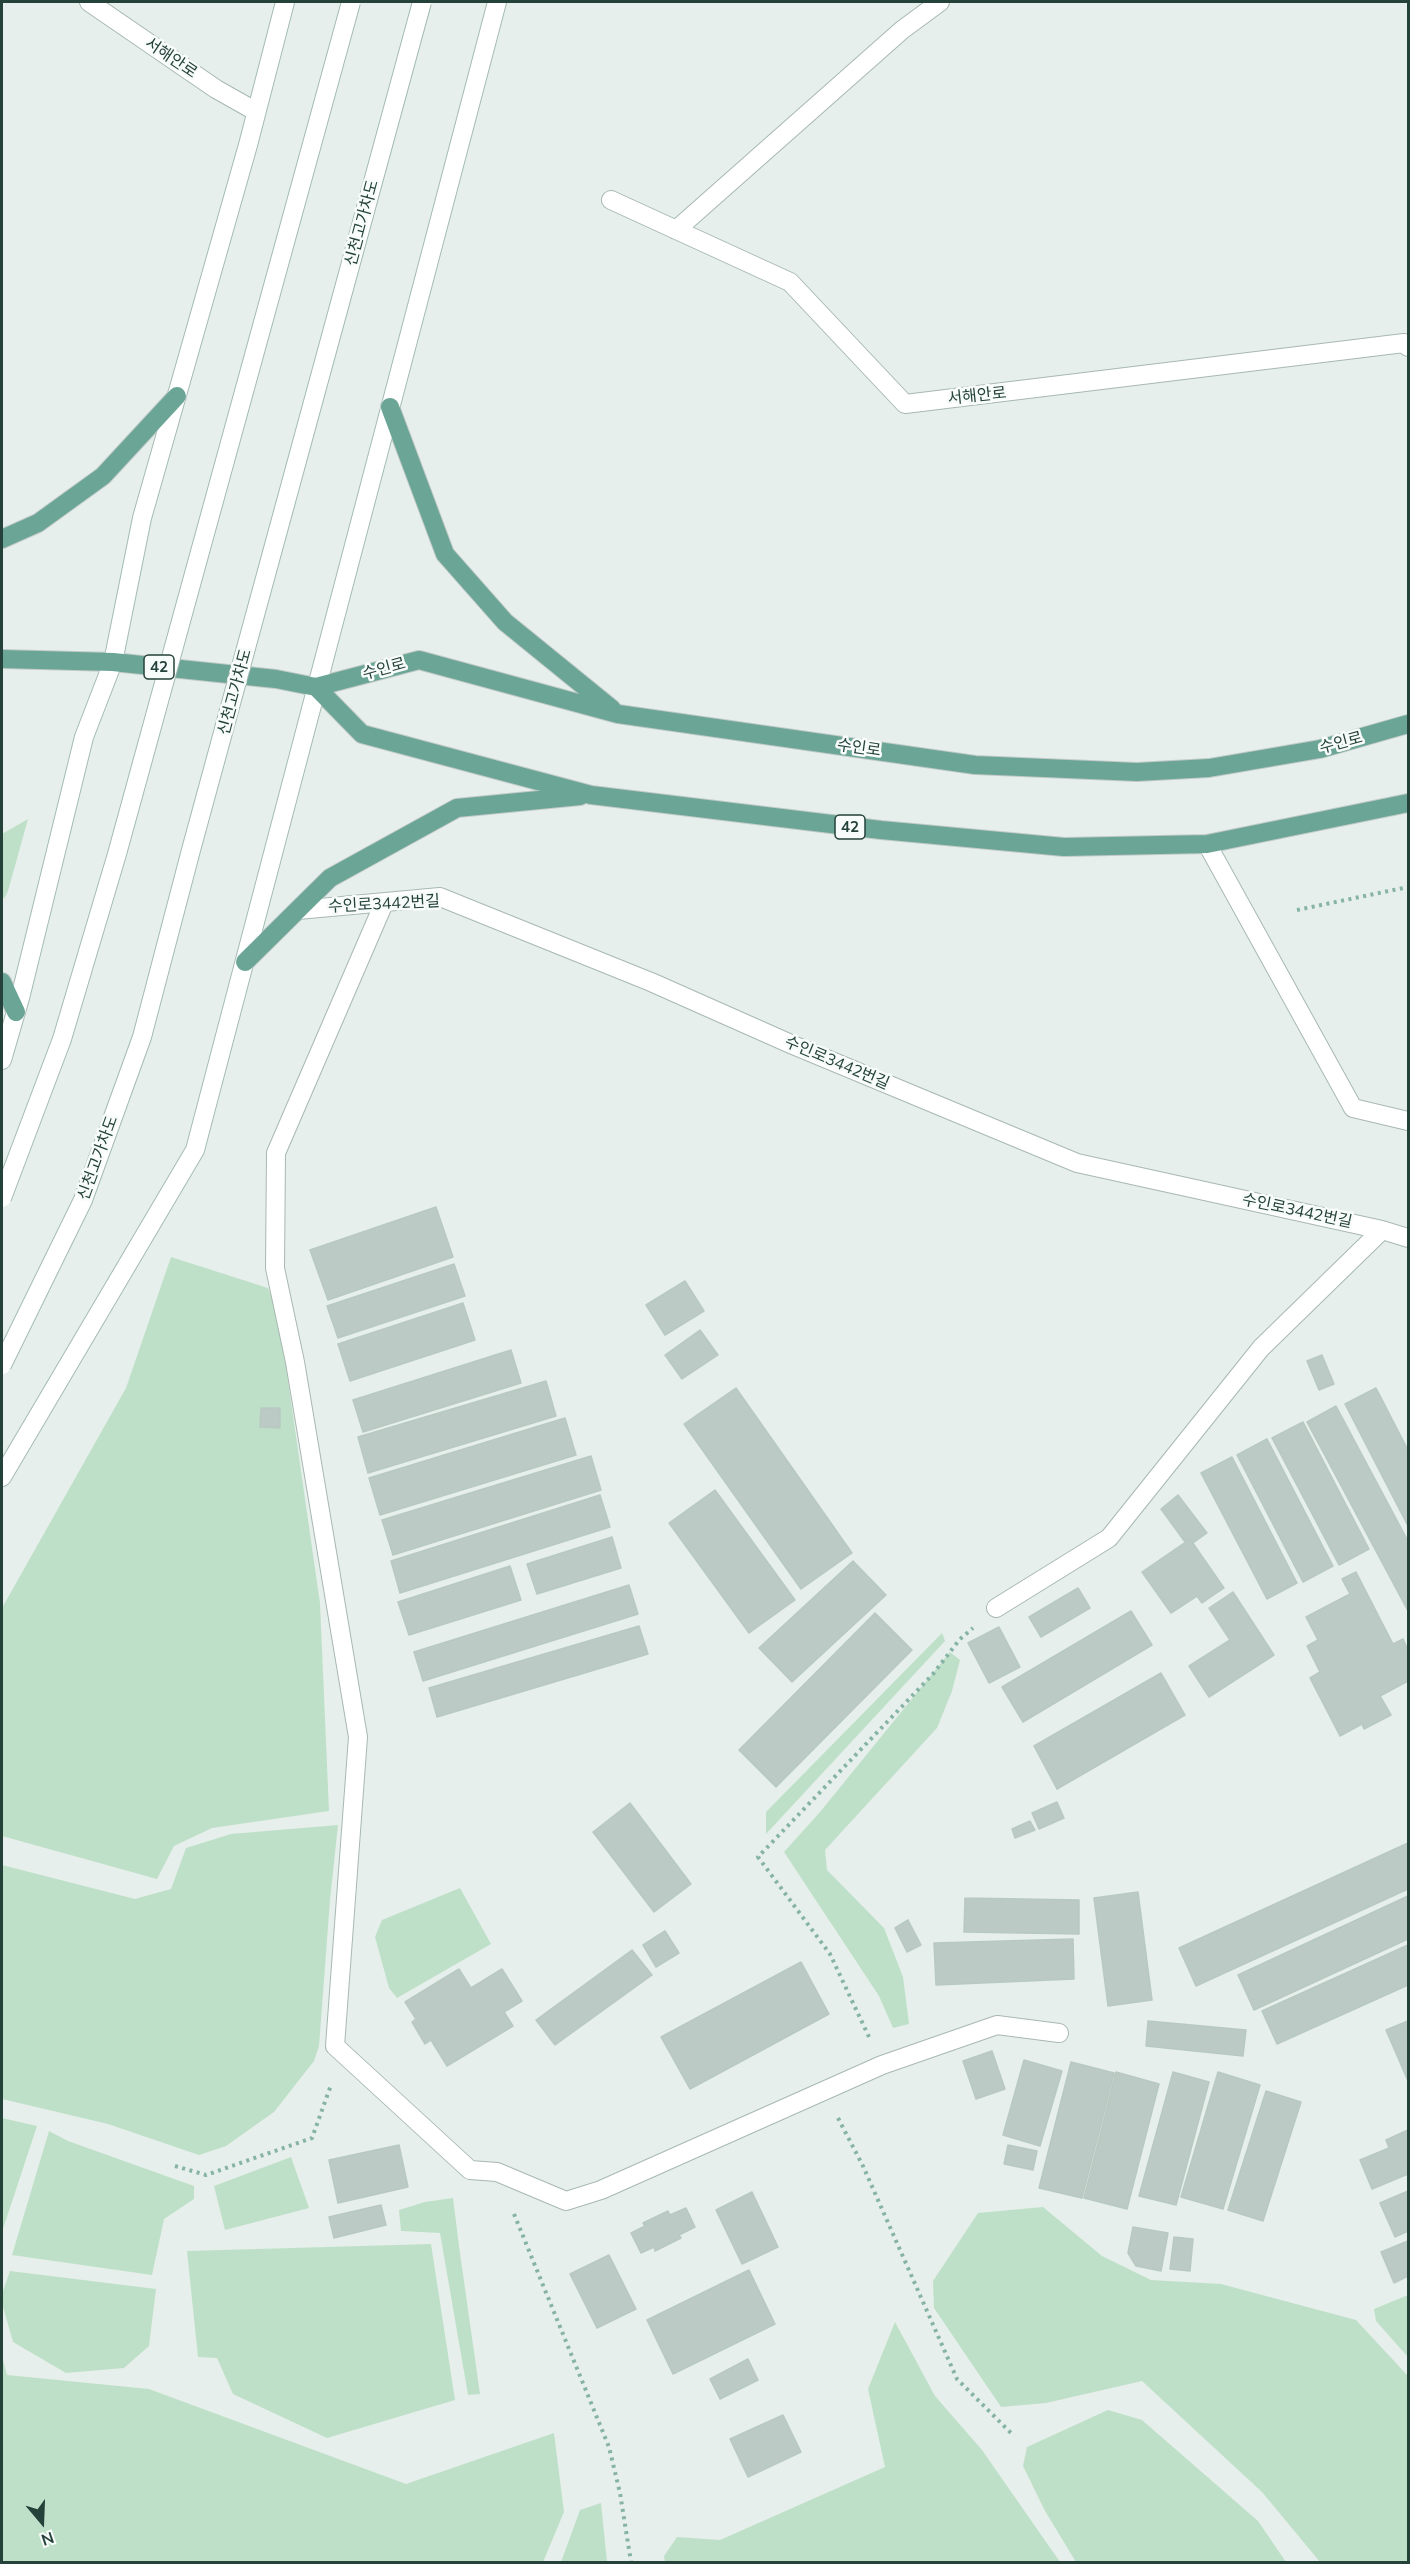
<!DOCTYPE html>
<meta charset="utf-8">
<style>
body{margin:0}
#map{position:relative;width:1410px;height:2564px;overflow:hidden;background:#e6efeb;font-family:Mulish,sans-serif}
canvas{display:block}
.frame{position:absolute;inset:0;border:3px solid #24423a;pointer-events:none}
.north{position:absolute;left:12px;top:2492px;width:60px;height:60px;-webkit-text-stroke:4px #f7fbf9;paint-order:stroke;rotate:161deg;font-size:16px;font-weight:700;line-height:24px;text-align:center;color:#24423a}
.north::after{content:'';display:block;margin:auto;width:21px;height:27px;background:#24423a;clip-path:polygon(50% 0,100% 100%,50% 72%,0 100%)}
</style>
<div id="map">
<canvas width="1410" height="2564"></canvas>
<div class="frame"></div>
<div class="north">N</div>
</div>
<script>
const context = document.querySelector('canvas').getContext('2d');
context.lineJoin = 'round';
function fill(path, color) { context.fillStyle = color; context.fill(path, 'evenodd'); }
const toPath = rows => new Path2D(rows.map(r => 'M' + r).join(''));
function strokePath(path, color, width, dash) { context.strokeStyle = color; context.lineWidth = width; context.lineCap = dash ? 'butt' : 'round'; context.setLineDash(dash || []); context.stroke(path); }
function label(font, color, halo, rows, align = 'center') {
  context.font = font + ' Mulish,"Noto Sans KR",sans-serif'; context.lineWidth = 5; context.setLineDash([]); context.textBaseline = 'middle'; context.strokeStyle = halo; context.fillStyle = color; for (const [text, x, y, turn = 0] of rows) {
    context.save(); context.translate(x, y); context.rotate((+turn || 0) * Math.PI / 180); context.textAlign = isNaN(turn) ? turn : align; if (halo) context.strokeText(text, 0, 0); context.fillText(text, 0, 0); context.restore();
  }
}
fill(toPath([
 [28,819,8,891,4,899,2,894,2,834],
 [171,1257,268,1288,278,1311,320,1603,329,1811,212,1828,174,1846,157,1879,2,1836,2,1608,126,1388],
 [942,1633,945,1641,766,1834,766,1812],
 [950,1652,960,1660,952,1691,937,1728,825,1850,827,1870,884,1928,903,1977,909,2024,893,2028,879,1996,784,1852,820,1812],
 [338,1825,330,1900,319,2046,314,2061,274,2112,226,2146,199,2155,108,2124,2,2099,2,1865,135,1899,171,1889,186,1848,231,1834],
 [460,1888,491,1944,397,1998,389,1988,375,1937,382,1920],
 [2,2118,37,2126,2,2232],
 [49,2131,68,2141,194,2186,194,2199,164,2219,152,2275,12,2255],
 [291,2157,309,2208,225,2230,214,2186],
 [453,2198,459,2246,480,2394,468,2395,440,2233,401,2231,399,2210,425,2202],
 [1043,2207,1102,2256,1151,2280,1221,2284,1356,2320,1408,2376,1408,2562,1320,2562,1262,2492,1142,2381,1046,2403,1001,2407,934,2308,933,2281,978,2213],
 [431,2244,455,2400,327,2438,233,2394,217,2358,198,2357,187,2251],
 [10,2271,156,2289,149,2346,124,2368,66,2373,13,2342,2,2303,2,2294],
 [1408,2295,1408,2357,1376,2321,1374,2309],
 [895,2322,935,2396,982,2450,1060,2562,665,2562,664,2556,677,2537,720,2540,885,2467,868,2389],
 [2,2356,7,2375,149,2389,406,2484,554,2433,564,2512,543,2562,2,2562],
 [1108,2410,1142,2420,1258,2521,1286,2562,1076,2562,1045,2511,1023,2466,1027,2447],
 [601,2503,607,2562,561,2562,580,2510]
]), '#bfe0c8');
const building = toPath([
 [436,1207,453,1257,328,1300,310,1250,436,1207],
 [454,1264,465,1296,338,1338,327,1306,454,1264],
 [685,1281,704,1311,665,1335,646,1305,685,1281],
 [463,1303,475,1340,350,1381,338,1344,463,1303],
 [700,1330,718,1355,682,1379,665,1355,700,1330],
 [511,1350,521,1383,363,1432,353,1400,511,1350],
 [1322,1355,1334,1384,1319,1390,1307,1361,1322,1355],
 [546,1381,556,1416,368,1473,358,1437,546,1381],
 [736,1388,852,1553,801,1589,684,1424,736,1388],
 [1376,1388,1408,1450,1408,1526,1345,1404,1376,1388],
 [1336,1406,1408,1541,1408,1611,1307,1422,1336,1406],
 [261,1408,280,1408,280,1428,260,1427,261,1408],
 [565,1418,576,1455,380,1515,369,1478,565,1418],
 [1303,1422,1369,1549,1339,1565,1272,1438,1303,1422],
 [1267,1439,1333,1566,1303,1582,1237,1455,1267,1439],
 [591,1456,601,1490,393,1555,382,1520,591,1456],
 [1232,1457,1297,1583,1267,1599,1201,1473,1232,1457],
 [715,1490,795,1600,749,1633,669,1523,715,1490],
 [600,1495,610,1527,400,1593,391,1561,600,1495],
 [1178,1495,1207,1533,1193,1543,1190,1539,1185,1542,1161,1509,1178,1495],
 [612,1537,621,1568,537,1594,527,1564,612,1537],
 [1190,1539,1224,1588,1202,1603,1197,1596,1171,1613,1142,1572,1190,1539],
 [853,1561,886,1595,792,1682,759,1648,853,1561],
 [510,1566,521,1600,409,1635,398,1602,510,1566],
 [1356,1572,1393,1644,1403,1639,1408,1650,1408,1681,1380,1696,1391,1715,1364,1729,1362,1724,1340,1736,1310,1678,1320,1672,1307,1646,1318,1640,1306,1617,1350,1594,1342,1579,1356,1572],
 [629,1585,638,1614,423,1681,414,1652,629,1585],
 [1078,1588,1090,1608,1041,1637,1029,1617,1078,1588],
 [1233,1592,1274,1655,1209,1697,1189,1666,1230,1640,1209,1608,1233,1592],
 [1131,1611,1152,1645,1023,1722,1002,1687,1131,1611],
 [875,1613,912,1650,776,1787,739,1750,875,1613],
 [639,1626,648,1654,437,1717,429,1688,639,1626],
 [999,1627,1020,1667,989,1683,968,1643,999,1627],
 [1161,1673,1185,1715,1057,1789,1034,1746,1161,1673],
 [1057,1802,1064,1818,1039,1829,1032,1813,1057,1802],
 [630,1803,691,1884,654,1912,593,1832,630,1803],
 [1030,1821,1035,1830,1015,1838,1012,1829,1030,1821],
 [1408,1843,1408,1889,1196,1986,1179,1948,1408,1843],
 [1138,1892,1152,2000,1108,2006,1094,1898,1138,1892],
 [1408,1896,1408,1939,1254,2010,1238,1975,1408,1896],
 [965,1898,1079,1900,1079,1934,964,1932,965,1898],
 [908,1920,921,1945,907,1952,895,1928,908,1920],
 [665,1931,679,1953,656,1967,643,1945,665,1931],
 [1073,1939,1074,1979,936,1985,934,1943,1073,1939],
 [1408,1945,1408,1985,1277,2044,1262,2011,1408,1945],
 [632,1950,652,1975,555,2045,536,2020,632,1950],
 [801,1962,829,2014,690,2089,661,2037,801,1962],
 [459,1969,471,1988,502,1969,522,2001,504,2012,513,2026,447,2066,431,2040,425,2044,412,2022,416,2019,405,2002,459,1969],
 [1148,2021,1246,2030,1243,2056,1146,2046,1148,2021],
 [1408,2021,1408,2081,1386,2030,1408,2021],
 [992,2051,1005,2089,976,2099,963,2061,992,2051],
 [1024,2060,1062,2071,1040,2146,1003,2135,1024,2060],
 [1071,2062,1114,2073,1082,2198,1039,2188,1071,2062],
 [1116,2072,1159,2084,1127,2209,1084,2198,1116,2072],
 [1173,2072,1209,2082,1176,2205,1139,2196,1173,2072],
 [1218,2072,1260,2085,1223,2209,1181,2197,1218,2072],
 [1266,2091,1301,2102,1263,2221,1228,2210,1266,2091],
 [1408,2130,1408,2174,1372,2189,1360,2160,1389,2148,1386,2140,1408,2130],
 [399,2145,408,2187,338,2203,329,2160,399,2145],
 [1008,2145,1037,2151,1033,2170,1004,2164,1008,2145],
 [1408,2191,1408,2231,1395,2237,1380,2203,1408,2191],
 [752,2192,778,2247,742,2264,716,2210,752,2192],
 [381,2205,386,2225,334,2238,329,2217,381,2205],
 [686,2208,695,2227,679,2235,681,2238,655,2251,654,2247,641,2253,631,2233,645,2226,643,2223,668,2211,670,2215,686,2208],
 [1133,2227,1168,2233,1161,2271,1136,2266,1128,2253,1133,2227],
 [1174,2237,1193,2239,1190,2271,1170,2269,1174,2237],
 [1408,2241,1408,2276,1394,2283,1381,2252,1408,2241],
 [609,2255,636,2309,597,2328,570,2274,609,2255],
 [749,2270,775,2324,673,2374,647,2320,749,2270],
 [748,2359,758,2380,720,2399,710,2379,748,2359],
 [783,2415,801,2452,748,2477,730,2439,783,2415]
]);
fill(building, '#bbcac4');
strokePath(building, '#b8c9c2', 1.5);
const lane = toPath([
 [611,200,790,282,905,404,1404,343,1408,347],
 [676,230,902,30,940,2],
 [1207,844,1353,1108,1408,1121]
]);
const street = toPath([
 [89,2,216,89,255,111],
 [384,903,276,1153,275,1268,295,1362,358,1737,335,2046,470,2170,497,2172,566,2201,601,2190,882,2065,997,2025,1059,2033],
 [298,910,440,897,651,982,793,1045,1077,1163,1382,1230,1261,1348,1109,1538,996,1608],
 [1382,1230,1408,1238]
]);
const secondary = toPath([
 [2,1060,20,998,84,737,113,662,142,518,248,145,285,2],
 [2,1477,195,1150,497,2]
]);
const primary = toPath([
 [390,407,445,554,505,622,612,709],
 [2,539,38,523,103,476,177,396],
 [2,659,113,662,276,679,316,687,419,660,618,714,975,765,1137,772,1209,768,1320,749,1408,724],
 [316,687,362,734,591,795,881,830,1064,847,1207,844,1408,803],
 [245,962,330,878,457,808,580,796],
 [2,982,16,1012]
]);
strokePath(lane, '#a8b8b2', 20);
strokePath(street, '#a8b8b2', 20);
strokePath(secondary, '#a4bbb3', 20);
strokePath(primary, '#c2cac8', 20);
strokePath(toPath([
 [1297,910,1408,887],
 [869,2037,830,1954,758,1857,933,1674,960,1639,973,1628],
 [838,2118,863,2166,957,2379,1014,2436],
 [175,2166,206,2175,312,2138,331,2085],
 [514,2214,609,2447,620,2493,631,2562]
]), '#86b3a5', 4, [3, 4.5]);
strokePath(lane, '#fff', 18);
strokePath(street, '#fff', 18);
strokePath(secondary, '#fff', 18);
strokePath(primary, '#6aa596', 18);
const secondaryBridge = toPath([
 [2,1198,62,1039,117,854,351,2],
 [2,1365,83,1200,142,1037,191,850,422,2]
]);
strokePath(secondaryBridge, '#a4bbb3', 20, []);
strokePath(secondaryBridge, '#fff', 18);
for (const [x, y, w] of [
 [159,667,30],
 [850,827,30]
]) { const box = new Path2D(); box.roundRect(x - w / 2, y - 12, w, 24, 4.5); context.fillStyle = '#f7fbf9'; context.fill(box); strokePath(box, '#24423a', 1.5); }
label('bold 15px', '#24423a', null, [
 ["42",159,667],
 ["42",850,827]
]);
label('16px', '#24423a', '#f7fbf9', [
 ["서해안로",171,58,34],
 ["신천고가차도",362,223,-75],
 ["서해안로",977,396,-6],
 ["수인로",384,669,-15],
 ["신천고가차도",235,692,-75],
 ["수인로",1341,743,-15],
 ["수인로",859,748,8],
 ["수인로3442번길",384,904,-3],
 ["수인로3442번길",837,1063,23],
 ["신천고가차도",98,1158,-70],
 ["수인로3442번길",1297,1211,12]
]);
</script>
